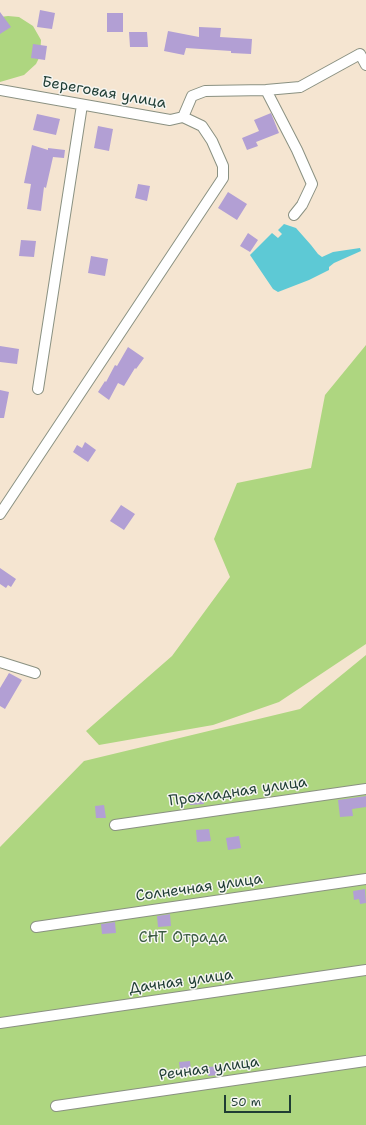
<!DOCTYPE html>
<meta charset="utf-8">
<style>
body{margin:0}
#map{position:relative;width:366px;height:1125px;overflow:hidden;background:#f5e5d1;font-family:"Shantell Sans",sans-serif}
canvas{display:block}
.scale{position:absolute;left:224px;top:1095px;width:67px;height:18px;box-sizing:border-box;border:2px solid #1f3d34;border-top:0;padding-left:5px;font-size:12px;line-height:14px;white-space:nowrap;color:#1f3d34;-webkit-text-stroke:3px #f6f6f2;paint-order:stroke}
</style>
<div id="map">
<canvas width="366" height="1125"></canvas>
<div class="scale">50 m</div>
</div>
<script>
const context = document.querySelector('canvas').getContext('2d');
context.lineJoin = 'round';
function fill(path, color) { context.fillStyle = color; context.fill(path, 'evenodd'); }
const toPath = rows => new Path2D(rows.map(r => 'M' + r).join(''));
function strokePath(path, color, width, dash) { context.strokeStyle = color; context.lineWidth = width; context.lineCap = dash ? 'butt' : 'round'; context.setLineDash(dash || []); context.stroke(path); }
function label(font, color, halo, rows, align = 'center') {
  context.font = font + ' "Shantell Sans",sans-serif'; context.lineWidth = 3; context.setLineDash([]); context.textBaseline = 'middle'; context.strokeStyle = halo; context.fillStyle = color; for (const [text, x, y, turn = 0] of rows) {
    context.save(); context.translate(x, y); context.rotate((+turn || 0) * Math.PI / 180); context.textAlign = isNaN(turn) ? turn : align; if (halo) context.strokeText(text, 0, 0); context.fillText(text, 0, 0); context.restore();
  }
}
fill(toPath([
 [8,16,19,17,33,26,41,40,40,56,36,64,24,75,0,82,0,17],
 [366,345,366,644,279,702,213,725,99,745,86,731,172,656,230,577,214,539,237,483,311,468,325,395],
 [366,655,366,1125,0,1125,0,847,84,761,300,709]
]), '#aed680');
fill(toPath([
 [284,224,296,228,311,245,318,254,322,257,333,252,360,248,361,251,334,263,329,267,329,270,309,280,278,292,273,289,250,255,272,233,278,238,282,234,278,230]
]), '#5dc9d5');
fill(toPath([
 [40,10,55,13,52,29,37,27],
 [0,12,11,27,0,34],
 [107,13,123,13,123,32,107,32],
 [199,27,221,28,220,37,252,39,251,54,231,53,231,51,186,48,184,55,164,51,168,31,199,37],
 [129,32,147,32,148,47,130,47],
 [33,44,47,46,45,60,31,58],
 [271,113,279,133,256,142,258,146,247,150,242,138,259,131,254,120],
 [37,114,60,119,56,135,33,130],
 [98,126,113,129,109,151,94,148],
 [32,145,48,150,48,148,65,150,64,158,53,157,46,188,44,187,41,211,27,209,31,184,24,183],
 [138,184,150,186,147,201,135,198],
 [228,192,247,204,237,220,218,208],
 [248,233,258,240,250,252,240,246],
 [21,240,36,241,34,257,19,256],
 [91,256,108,259,105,276,88,273],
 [0,346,19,349,17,364,0,362],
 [128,347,144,358,136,369,135,368,124,386,118,383,109,400,98,392,105,381,106,382,115,365,117,366],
 [0,390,9,392,4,418,0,418],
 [85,442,96,450,88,462,73,452,77,445,82,448],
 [121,505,135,514,124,530,110,521],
 [0,568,16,579,11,587,8,585,6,588,0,584],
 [9,673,22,680,5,709,0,706,0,688],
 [202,792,204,804,190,805,189,793],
 [366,796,366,807,352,809,353,816,340,817,338,800],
 [104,805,106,818,96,818,95,806],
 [209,829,211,841,197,842,196,830],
 [239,836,241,848,228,850,226,838],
 [365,889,366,903,360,904,359,899,354,900,353,891],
 [170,914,171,926,158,927,157,916],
 [115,922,116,933,102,934,101,924],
 [190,1061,191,1070,180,1071,179,1062],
 [219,1066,220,1075,208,1076,208,1067]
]), '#b29fd4');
const street = toPath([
 [0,90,170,120,183,117,192,96,205,91,266,90,300,87,360,54,366,65],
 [266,90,297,150,312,184,302,205,294,215],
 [38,389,82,105],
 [0,514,223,178,223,166,212,141,202,126,183,117],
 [0,662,35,673],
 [115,825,366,789],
 [36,927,366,879],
 [0,1023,366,970],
 [56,1106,366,1061]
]);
strokePath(street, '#8a9182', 12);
strokePath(street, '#fff', 10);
label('15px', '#1f3d34', '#f6f6f2', [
 ["Береговая улица",104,93,10],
 ["Прохладная улица",238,792,-8],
 ["Солнечная улица",199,888,-8],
 ["Дачная улица",181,982,-8],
 ["Речная улица",209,1069,-8]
]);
label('15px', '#3c5c43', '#f6f6f2', [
 ["СНТ Отрада",183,938]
]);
</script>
